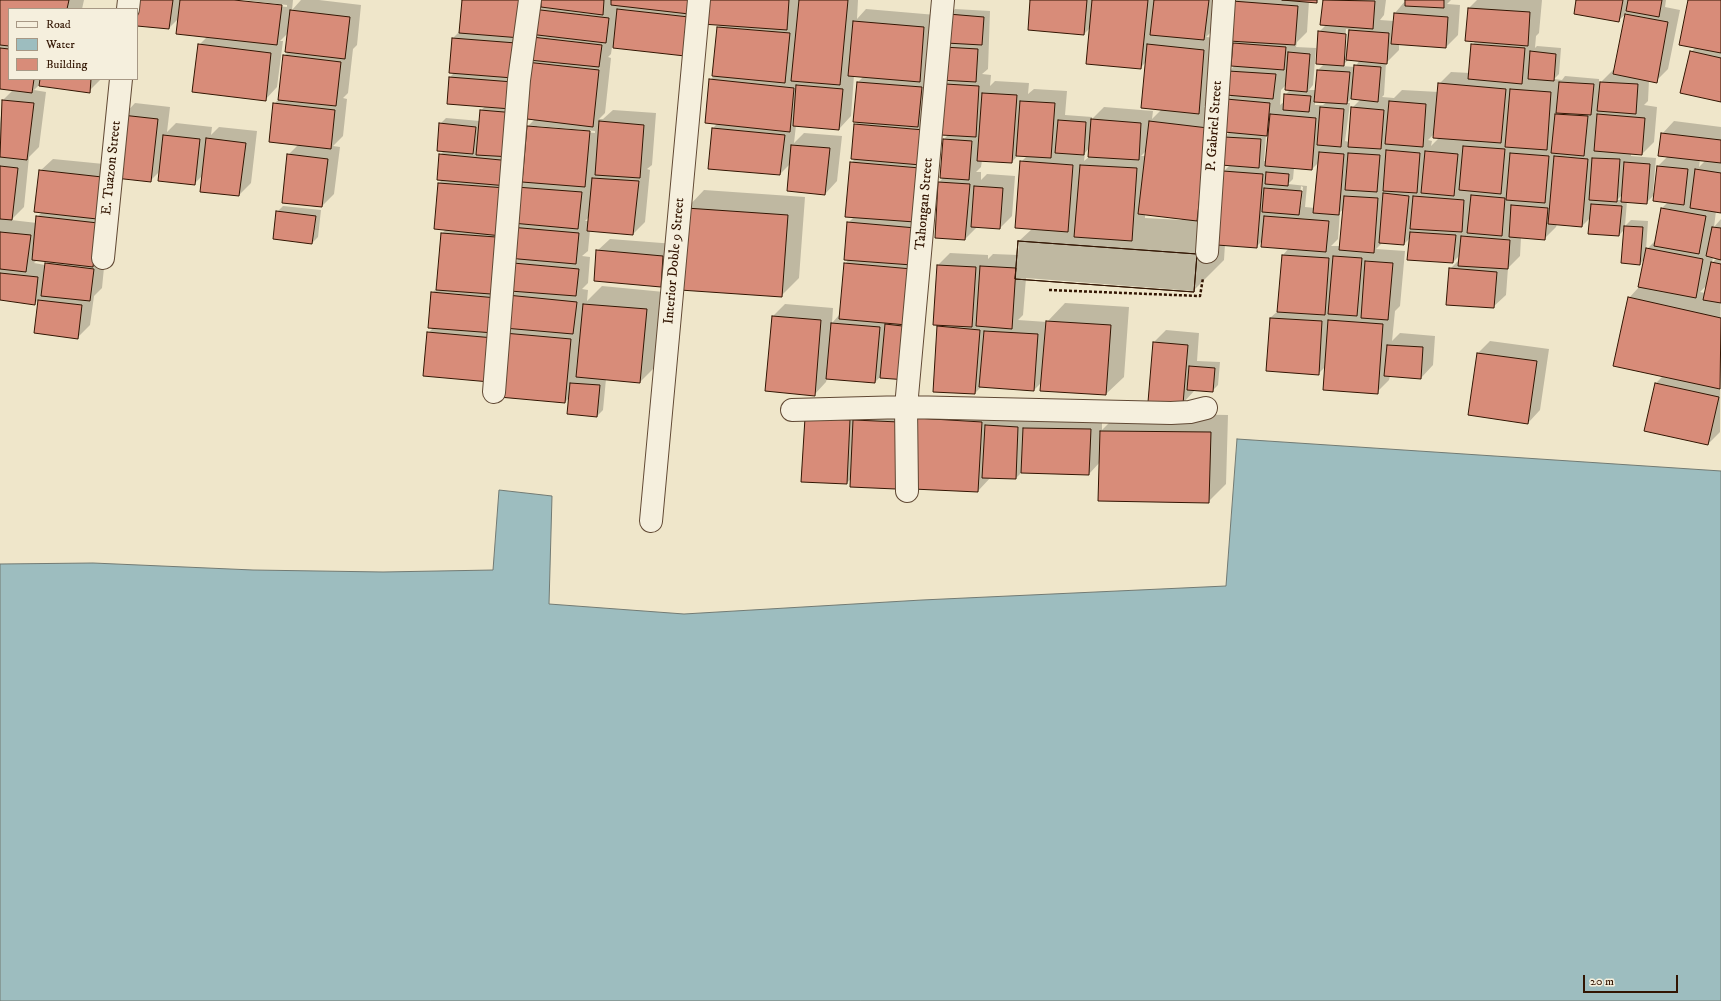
<!DOCTYPE html>
<style>
body{margin:0}
#map{position:relative;width:1721px;height:1001px;overflow:hidden;background:#efe6ca;font-family:"IM FELL DW Pica",serif}
canvas{display:block}
.legend{position:absolute;left:8px;top:8px;width:130px;height:72px;box-sizing:border-box;background:#f5efdd;border:1px solid #a79885;margin:0;padding:5px 7px;list-style:none;font-size:12px;color:#321502}
.legend li{display:flex;align-items:center;gap:8px;height:20px}
.legend b{width:20px;border:1px solid #a79885}
.scale{position:absolute;left:1583px;top:975px;width:95px;height:18px;box-sizing:border-box;border:2px solid #321502;border-top:0;padding-left:5px;font-size:12px;line-height:14px;white-space:nowrap;color:#321502;-webkit-text-stroke:3px #f5efdd;paint-order:stroke}
</style>
<div id="map">
<canvas width="1721" height="1001"></canvas>
<ul class="legend">
<li><b style="height:5px;background:#f5efdd"></b>Road</li>
<li><b style="height:11px;background:#9dbdbf"></b>Water</li>
<li><b style="height:11px;background:#d88c79"></b>Building</li>
</ul>
<div class="scale">20 m</div>
</div>
<script>
const context = document.querySelector('canvas').getContext('2d');
context.lineJoin = 'round';
function fill(path, color) { context.fillStyle = color; context.fill(path, 'evenodd'); }
const toPath = rows => new Path2D(rows.map(r => 'M' + r).join(''));
function strokePath(path, color, width, dash) { context.strokeStyle = color; context.lineWidth = width; context.lineCap = dash ? 'butt' : 'round'; context.setLineDash(dash || []); context.stroke(path); }
function label(font, color, halo, rows, align = 'center') {
  context.font = font + ' "IM FELL DW Pica",serif'; context.lineWidth = 3; context.setLineDash([]); context.textBaseline = 'middle'; context.strokeStyle = halo; context.fillStyle = color; for (const [text, x, y, turn = 0] of rows) {
    context.save(); context.translate(x, y); context.rotate((+turn || 0) * Math.PI / 180); context.textAlign = isNaN(turn) ? turn : align; if (halo) context.strokeText(text, 0, 0); context.fillText(text, 0, 0); context.restore();
  }
}
const water = toPath([
 [1237,439,1721,471,1721,1001,0,1001,0,564,93,563,253,570,383,572,493,570,499,490,552,496,549,604,684,614,922,600,1226,586,1237,439]
]);
fill(water, '#9dbdbf');
strokePath(water, '#727a73', 1);
fill(toPath([
 [0,0,84,0,82,9,9,9,9,79,101,79,89,91,39,85,34,90,46,92,39,147,29,157,24,207,11,220,37,223,37,217,42,212,40,171,53,159,114,165,102,288,94,296,90,325,78,337,35,333,39,299,35,303,0,299,0,123,3,100,13,90,0,88],
 [38,259,48,261,45,265,34,263],
 [134,0,225,0,287,7,287,5,243,0,293,0,292,10,301,0,319,0,361,5,357,45,353,49,348,93,343,98,347,99,343,136,333,146,340,147,334,194,322,206,288,155,298,145,274,104,279,99,284,56,289,51,288,33,280,41,283,41,277,87,265,100,199,45,207,37,179,18,169,28,137,25,137,9],
 [463,0,535,7,542,0,701,0,684,55,612,47,611,54,608,57,611,58,605,113,599,119,603,119,613,110,656,113,652,165,647,169,650,170,645,222,633,234,590,230,588,251,582,256,590,257,588,283,582,289,588,290,587,301,602,286,664,292,658,364,640,382,606,379,603,410,597,416,570,397,565,402,502,369,428,333,433,328,432,293,437,288,442,233,446,230,439,183,443,179,440,155,445,150,440,124,446,118,480,121,481,110,486,106,448,103,450,77,455,72,453,38,460,31],
 [526,118,535,119,528,126,523,181,517,187],
 [537,126,595,131,595,133,537,128],
 [590,216,589,221,585,221],
 [508,257,519,258,514,264],
 [506,327,512,328,505,334],
 [706,0,858,0,857,19,866,9,936,15,906,379,880,377,875,382,827,378,826,382,814,395,773,316,785,304,833,308,832,323,840,314,845,264,849,259,848,223,855,216,851,163,855,159,855,125,859,121,854,121,858,82,864,76,854,75,851,116,839,129,796,125,794,143,804,133,842,136,837,181,825,194,790,164,780,174,709,168,713,128,717,124,710,80,715,75,718,27,721,25],
 [1031,0,1219,0,1216,27,1206,37,1216,38,1211,100,1204,107,1226,110,1227,100,1232,95,1229,72,1235,65,1234,43,1237,40,1234,0,1318,0,1317,2,1309,1,1307,32,1297,42,1296,47,1316,48,1313,85,1309,90,1316,90,1318,70,1325,63,1319,32,1327,24,1321,24,1324,0,1386,0,1384,15,1380,20,1394,21,1395,13,1406,0,1451,0,1447,4,1460,5,1458,35,1446,47,1399,43,1399,50,1386,63,1384,95,1382,97,1394,98,1402,90,1439,92,1439,84,1451,72,1470,73,1472,45,1476,41,1469,8,1477,0,1542,0,1539,33,1536,36,1535,48,1537,46,1561,48,1559,74,1554,79,1562,80,1565,76,1599,79,1599,84,1613,70,1615,70,1627,13,1618,21,1577,0,1666,0,1665,7,1680,10,1668,69,1656,81,1649,80,1648,101,1644,105,1657,107,1654,142,1642,154,1631,153,1631,156,1656,158,1653,193,1655,193,1658,166,1668,156,1662,134,1674,121,1721,127,1721,212,1716,211,1714,227,1721,219,1720,432,1708,444,1645,431,1656,383,1663,376,1629,298,1639,287,1645,258,1640,264,1624,230,1619,235,1591,217,1582,226,1557,224,1556,227,1544,239,1521,237,1520,256,1508,268,1506,295,1493,307,1450,269,1460,259,1460,255,1453,262,1410,238,1404,244,1382,243,1376,249,1405,251,1400,306,1395,311,1392,341,1400,333,1435,336,1433,365,1421,378,1390,376,1389,380,1377,392,1325,367,1318,374,1267,370,1270,318,1278,311,1283,255,1289,248,1263,240,1256,247,1225,244,1224,260,1193,291,1026,278,1023,315,1018,320,1047,322,1065,303,1129,307,1124,377,1106,394,1042,382,1034,390,982,386,975,393,938,327,941,324,934,324,938,265,950,253,988,255,988,259,993,254,1018,255,1019,241,1032,229,1021,162,1027,156,1018,155,1012,162,982,160,981,167,976,172,981,172,981,180,987,174,1015,176,1012,216,1000,228,977,227,965,239,936,237,939,182,944,177,944,139,949,134,946,84,951,79,949,15,955,9,990,11,988,69,982,74,991,75,990,86,995,81,1029,83,1028,94,1034,89,1067,91,1065,115,1092,117,1092,119,1104,107,1153,111,1152,119,1162,109,1146,62,1140,68,1090,28,1084,34],
 [1346,29,1348,29,1345,60,1343,60],
 [1349,59,1360,60,1355,67,1342,66],
 [1286,85,1290,90,1285,95,1284,102,1280,105,1281,90],
 [1352,98,1361,99,1352,108,1349,142,1345,141,1350,103,1347,103],
 [1315,101,1327,102,1323,105,1315,105],
 [1225,131,1230,132,1224,137,1230,165,1224,171,1220,223,1195,221,1214,202],
 [1269,132,1267,161,1264,161,1266,135],
 [1435,133,1439,138,1431,146,1432,141,1428,140],
 [1089,148,1089,157,1084,161,1085,153],
 [1146,151,1146,156,1141,156],
 [1700,159,1706,160,1699,167],
 [1319,162,1315,208,1305,207,1307,186,1288,184,1293,179,1294,168,1312,169],
 [1301,186,1303,187,1301,206,1299,206],
 [1623,194,1622,200,1617,200],
 [1654,195,1668,202,1662,208,1656,240,1646,250,1648,221,1631,220,1625,226,1627,201,1647,202],
 [1344,209,1341,246,1331,246,1338,239,1340,212],
 [1145,214,1182,218,1182,220,1145,218],
 [1713,257,1717,258,1712,263],
 [1707,285,1705,293,1700,292],
 [1689,0,1721,0,1721,101,1691,52,1696,47],
 [135,103,170,107,167,132,176,123,212,127,211,135,219,127,257,131,251,183,239,195,202,176,194,184,160,171,150,181,123,116],
 [704,190,805,197,799,278,781,296,687,208],
 [283,206,321,210,318,237,312,243,277,212],
 [610,239,675,244,672,274,660,286,597,251],
 [1166,330,1199,333,1197,361,1220,362,1218,385,1212,391,1195,390,1183,403,1154,342],
 [1490,341,1549,349,1540,410,1528,423,1470,415,1478,353],
 [935,401,1030,415,1030,422,1036,416,1102,417,1102,430,1119,413,1228,415,1226,484,1208,502,1100,462,1089,474,1022,472,1016,478,991,477,978,491,917,419],
 [911,410,847,483,806,418]
]), '#0003');
const building = toPath([
 [0,0,69,0,67,9,9,9,9,46,0,45,0,0],
 [133,0,173,0,169,29,137,26,137,9,133,0],
 [180,0,234,0,282,5,277,45,176,34,180,0],
 [462,0,525,0,521,38,459,33,462,0],
 [541,0,604,0,603,15,541,7,541,0],
 [611,0,691,0,689,14,611,5,611,0],
 [705,0,789,0,787,30,702,24,705,0],
 [799,0,848,0,840,85,791,81,799,0],
 [1030,0,1087,0,1084,35,1028,30,1030,0],
 [1092,0,1148,0,1141,69,1086,64,1092,0],
 [1154,0,1209,0,1204,40,1150,35,1154,0],
 [1282,0,1317,0,1317,3,1282,0],
 [1323,0,1375,1,1373,29,1320,25,1323,0],
 [1405,0,1444,0,1444,8,1405,6,1405,0],
 [1576,0,1623,0,1619,22,1574,14,1576,0],
 [1628,0,1662,0,1659,17,1626,11,1628,0],
 [1688,0,1721,0,1721,53,1679,45,1688,0],
 [1232,1,1298,6,1295,45,1229,41,1232,1],
 [1468,8,1530,12,1528,46,1465,41,1468,8],
 [532,9,609,18,606,43,529,34,532,9],
 [617,9,689,17,685,56,613,48,617,9],
 [290,10,350,17,345,59,285,52,290,10],
 [1394,13,1448,17,1446,48,1391,44,1394,13],
 [948,14,984,17,982,45,946,43,948,14],
 [1625,14,1668,22,1657,83,1613,74,1625,14],
 [853,21,924,27,920,82,848,76,853,21],
 [717,27,790,33,785,83,712,76,717,27],
 [1349,30,1389,33,1387,64,1346,60,1349,30],
 [1318,31,1346,34,1344,66,1316,64,1318,31],
 [532,37,602,45,599,67,529,60,532,37],
 [452,38,516,43,513,78,449,73,452,38],
 [1233,43,1286,47,1284,70,1231,66,1233,43],
 [198,44,271,53,266,101,192,92,198,44],
 [1147,44,1204,50,1199,114,1141,108,1147,44],
 [1471,44,1525,48,1522,84,1468,79,1471,44],
 [943,47,978,49,976,82,940,80,943,47],
 [0,48,9,49,9,79,34,79,32,93,0,89,0,48],
 [1530,51,1556,54,1554,81,1528,79,1530,51],
 [1690,51,1721,58,1721,102,1680,93,1690,51],
 [1288,52,1310,54,1307,92,1285,90,1288,52],
 [283,55,341,62,336,106,278,100,283,55],
 [526,62,599,70,593,127,519,118,526,62],
 [1354,65,1381,67,1378,102,1351,99,1354,65],
 [1317,70,1350,72,1347,104,1314,102,1317,70],
 [1228,71,1276,74,1273,99,1226,95,1228,71],
 [449,77,513,82,511,109,447,104,449,77],
 [40,79,91,79,90,93,39,86,40,79],
 [709,79,794,88,790,132,705,123,709,79],
 [857,82,922,87,918,127,853,122,857,82],
 [1559,82,1594,84,1591,115,1556,113,1559,82],
 [1600,82,1638,84,1636,114,1597,111,1600,82],
 [1438,83,1506,89,1501,143,1433,138,1438,83],
 [945,84,979,86,976,137,941,135,945,84],
 [796,85,843,89,839,130,793,126,796,85],
 [1510,89,1551,92,1547,150,1505,147,1510,89],
 [982,93,1017,95,1012,163,977,161,982,93],
 [1284,94,1311,96,1309,112,1283,110,1284,94],
 [1226,99,1270,103,1267,136,1224,132,1226,99],
 [2,100,34,103,27,160,0,157,2,100],
 [1020,101,1055,103,1051,158,1016,156,1020,101],
 [1389,101,1426,104,1423,147,1385,144,1389,101],
 [273,103,335,110,331,149,269,142,273,103],
 [1320,107,1344,109,1341,147,1317,145,1320,107],
 [1351,107,1384,110,1381,149,1348,147,1351,107],
 [480,110,516,113,512,157,476,155,480,110],
 [1270,114,1316,118,1312,170,1265,166,1270,114],
 [1555,114,1588,116,1584,156,1551,153,1555,114],
 [1597,114,1645,118,1642,155,1594,151,1597,114],
 [122,115,158,119,151,182,115,178,122,115],
 [1091,119,1141,123,1139,160,1088,157,1091,119],
 [1058,120,1086,122,1084,155,1055,153,1058,120],
 [599,121,644,125,640,178,595,175,599,121],
 [1149,121,1208,128,1197,221,1138,214,1149,121],
 [439,123,476,127,473,154,437,151,439,123],
 [854,124,924,130,921,165,851,159,854,124],
 [527,126,590,131,585,187,522,182,527,126],
 [712,128,785,135,780,175,708,169,712,128],
 [1661,133,1721,140,1721,163,1658,156,1661,133],
 [163,135,200,139,195,185,158,181,163,135],
 [1224,137,1261,139,1259,168,1221,165,1224,137],
 [206,138,246,143,239,196,200,192,206,138],
 [943,139,972,141,969,180,940,178,943,139],
 [791,145,830,148,825,195,787,191,791,145],
 [1463,146,1505,149,1501,194,1459,190,1463,146],
 [1386,150,1420,153,1417,193,1383,191,1386,150],
 [1425,151,1458,154,1454,196,1421,193,1425,151],
 [1319,152,1344,154,1339,215,1313,213,1319,152],
 [1348,153,1380,155,1377,192,1345,190,1348,153],
 [1510,153,1549,156,1545,203,1506,200,1510,153],
 [287,154,328,159,322,207,282,203,287,154],
 [439,154,511,161,508,186,437,180,439,154],
 [1554,156,1588,159,1582,227,1548,224,1554,156],
 [1592,158,1620,159,1617,202,1589,200,1592,158],
 [1020,161,1073,165,1068,232,1015,228,1020,161],
 [850,162,920,168,915,222,845,217,850,162],
 [1624,162,1650,164,1647,204,1621,202,1624,162],
 [1080,165,1137,168,1132,241,1074,237,1080,165],
 [0,166,18,168,12,220,0,219,0,166],
 [1657,166,1688,169,1684,205,1653,201,1657,166],
 [1695,169,1721,173,1721,213,1690,208,1695,169],
 [39,170,102,177,97,219,34,212,39,170],
 [1223,171,1263,174,1257,248,1217,245,1223,171],
 [1266,172,1289,174,1288,186,1265,184,1266,172],
 [592,178,639,181,633,235,587,231,592,178],
 [938,182,970,184,965,240,935,238,938,182],
 [438,183,506,188,502,236,434,229,438,183],
 [974,186,1003,188,1000,229,971,227,974,186],
 [516,187,582,192,578,229,512,223,516,187],
 [1264,188,1302,191,1299,215,1262,212,1264,188],
 [1383,193,1409,196,1404,245,1379,243,1383,193],
 [1471,195,1505,198,1502,236,1467,233,1471,195],
 [1344,196,1378,198,1374,253,1339,250,1344,196],
 [1413,196,1464,200,1462,232,1410,229,1413,196],
 [1591,204,1622,206,1619,236,1588,234,1591,204],
 [1511,205,1548,208,1545,240,1509,237,1511,205],
 [686,208,788,215,782,297,680,290,686,208],
 [1661,208,1706,216,1699,254,1654,246,1661,208],
 [276,211,316,216,312,244,273,239,276,211],
 [36,216,98,223,93,267,32,260,36,216],
 [1264,216,1329,221,1326,252,1261,247,1264,216],
 [847,222,916,228,912,265,844,260,847,222],
 [1624,226,1643,227,1640,265,1621,263,1624,226],
 [510,227,579,233,576,264,507,258,510,227],
 [1712,227,1721,228,1721,260,1706,256,1712,227],
 [0,232,31,235,26,272,0,269,0,232],
 [1410,232,1456,235,1453,263,1407,260,1410,232],
 [441,233,496,237,491,294,436,290,441,233],
 [1461,236,1510,240,1508,269,1458,266,1461,236],
 [1018,241,1197,254,1194,292,1015,279,1018,241],
 [1018,241,1197,254,1194,292,1015,279,1018,241],
 [1646,248,1703,259,1696,298,1638,287,1646,248],
 [596,250,663,256,661,287,594,281,596,250],
 [1282,255,1329,258,1325,315,1277,312,1282,255],
 [1333,256,1362,258,1357,316,1328,314,1333,256],
 [1365,261,1393,263,1388,320,1361,318,1365,261],
 [1711,262,1721,264,1721,303,1703,300,1711,262],
 [45,263,94,269,90,301,41,296,45,263],
 [513,263,579,269,576,296,510,291,513,263],
 [844,263,912,269,907,325,839,319,844,263],
 [937,265,976,267,972,327,933,325,937,265],
 [980,266,1016,268,1012,329,976,326,980,266],
 [1449,268,1497,272,1494,308,1446,305,1449,268],
 [0,273,38,277,35,305,0,300,0,273],
 [431,292,497,298,494,333,428,328,431,292],
 [507,295,577,302,573,334,504,328,507,295],
 [1628,297,1721,318,1720,389,1613,366,1628,297],
 [38,300,82,305,78,339,34,333,38,300],
 [583,304,647,309,640,383,576,377,583,304],
 [772,316,821,320,815,396,765,391,772,316],
 [1270,318,1322,321,1319,375,1266,371,1270,318],
 [1328,320,1383,324,1378,394,1323,390,1328,320],
 [1046,321,1111,325,1106,395,1040,391,1046,321],
 [831,323,880,327,875,383,826,379,831,323],
 [885,324,911,327,907,380,880,378,885,324],
 [937,326,980,330,975,394,933,392,937,326],
 [984,331,1038,334,1034,391,979,387,984,331],
 [427,332,494,338,490,382,423,376,427,332],
 [504,333,571,339,565,403,499,397,504,333],
 [1153,342,1188,345,1183,404,1148,402,1153,342],
 [1387,345,1423,347,1421,379,1384,376,1387,345],
 [1477,353,1537,361,1528,424,1468,415,1477,353],
 [1189,366,1215,368,1213,392,1187,390,1189,366],
 [570,383,600,385,597,417,567,414,570,383],
 [1655,383,1719,397,1708,445,1644,431,1655,383],
 [805,418,850,420,847,484,801,482,805,418],
 [916,418,982,422,978,492,913,489,916,418],
 [853,420,899,422,896,489,850,487,853,420],
 [985,425,1018,427,1016,479,982,478,985,425],
 [1023,428,1091,429,1089,475,1021,473,1023,428],
 [1100,431,1211,432,1209,503,1098,501,1100,431]
]);
fill(building, '#d88c79');
strokePath(building, '#321502', 1);
const street = toPath([
 [128,9,129,0],
 [1207,252,1224,0],
 [103,258,121,79],
 [494,392,519,80,530,0],
 [792,410,906,407,1171,413,1190,412,1206,408],
 [907,491,906,407,943,0],
 [651,521,699,0]
]);
strokePath(street, '#614934', 24);
strokePath(toPath([
 [1049,290,1200,296,1203,278]
]), '#321502', 2.5, [3, 2]);
strokePath(street, '#f5efdd', 22);
label('14px', '#321502', '#f5efdd', [
 ["P. Gabriel Street",1215,126,-86],
 ["E. Tuazon Street",112,168,-84],
 ["Tahongan Street",925,204,-85],
 ["Interior Doble 9 Street",675,261,-85]
]);
</script>
